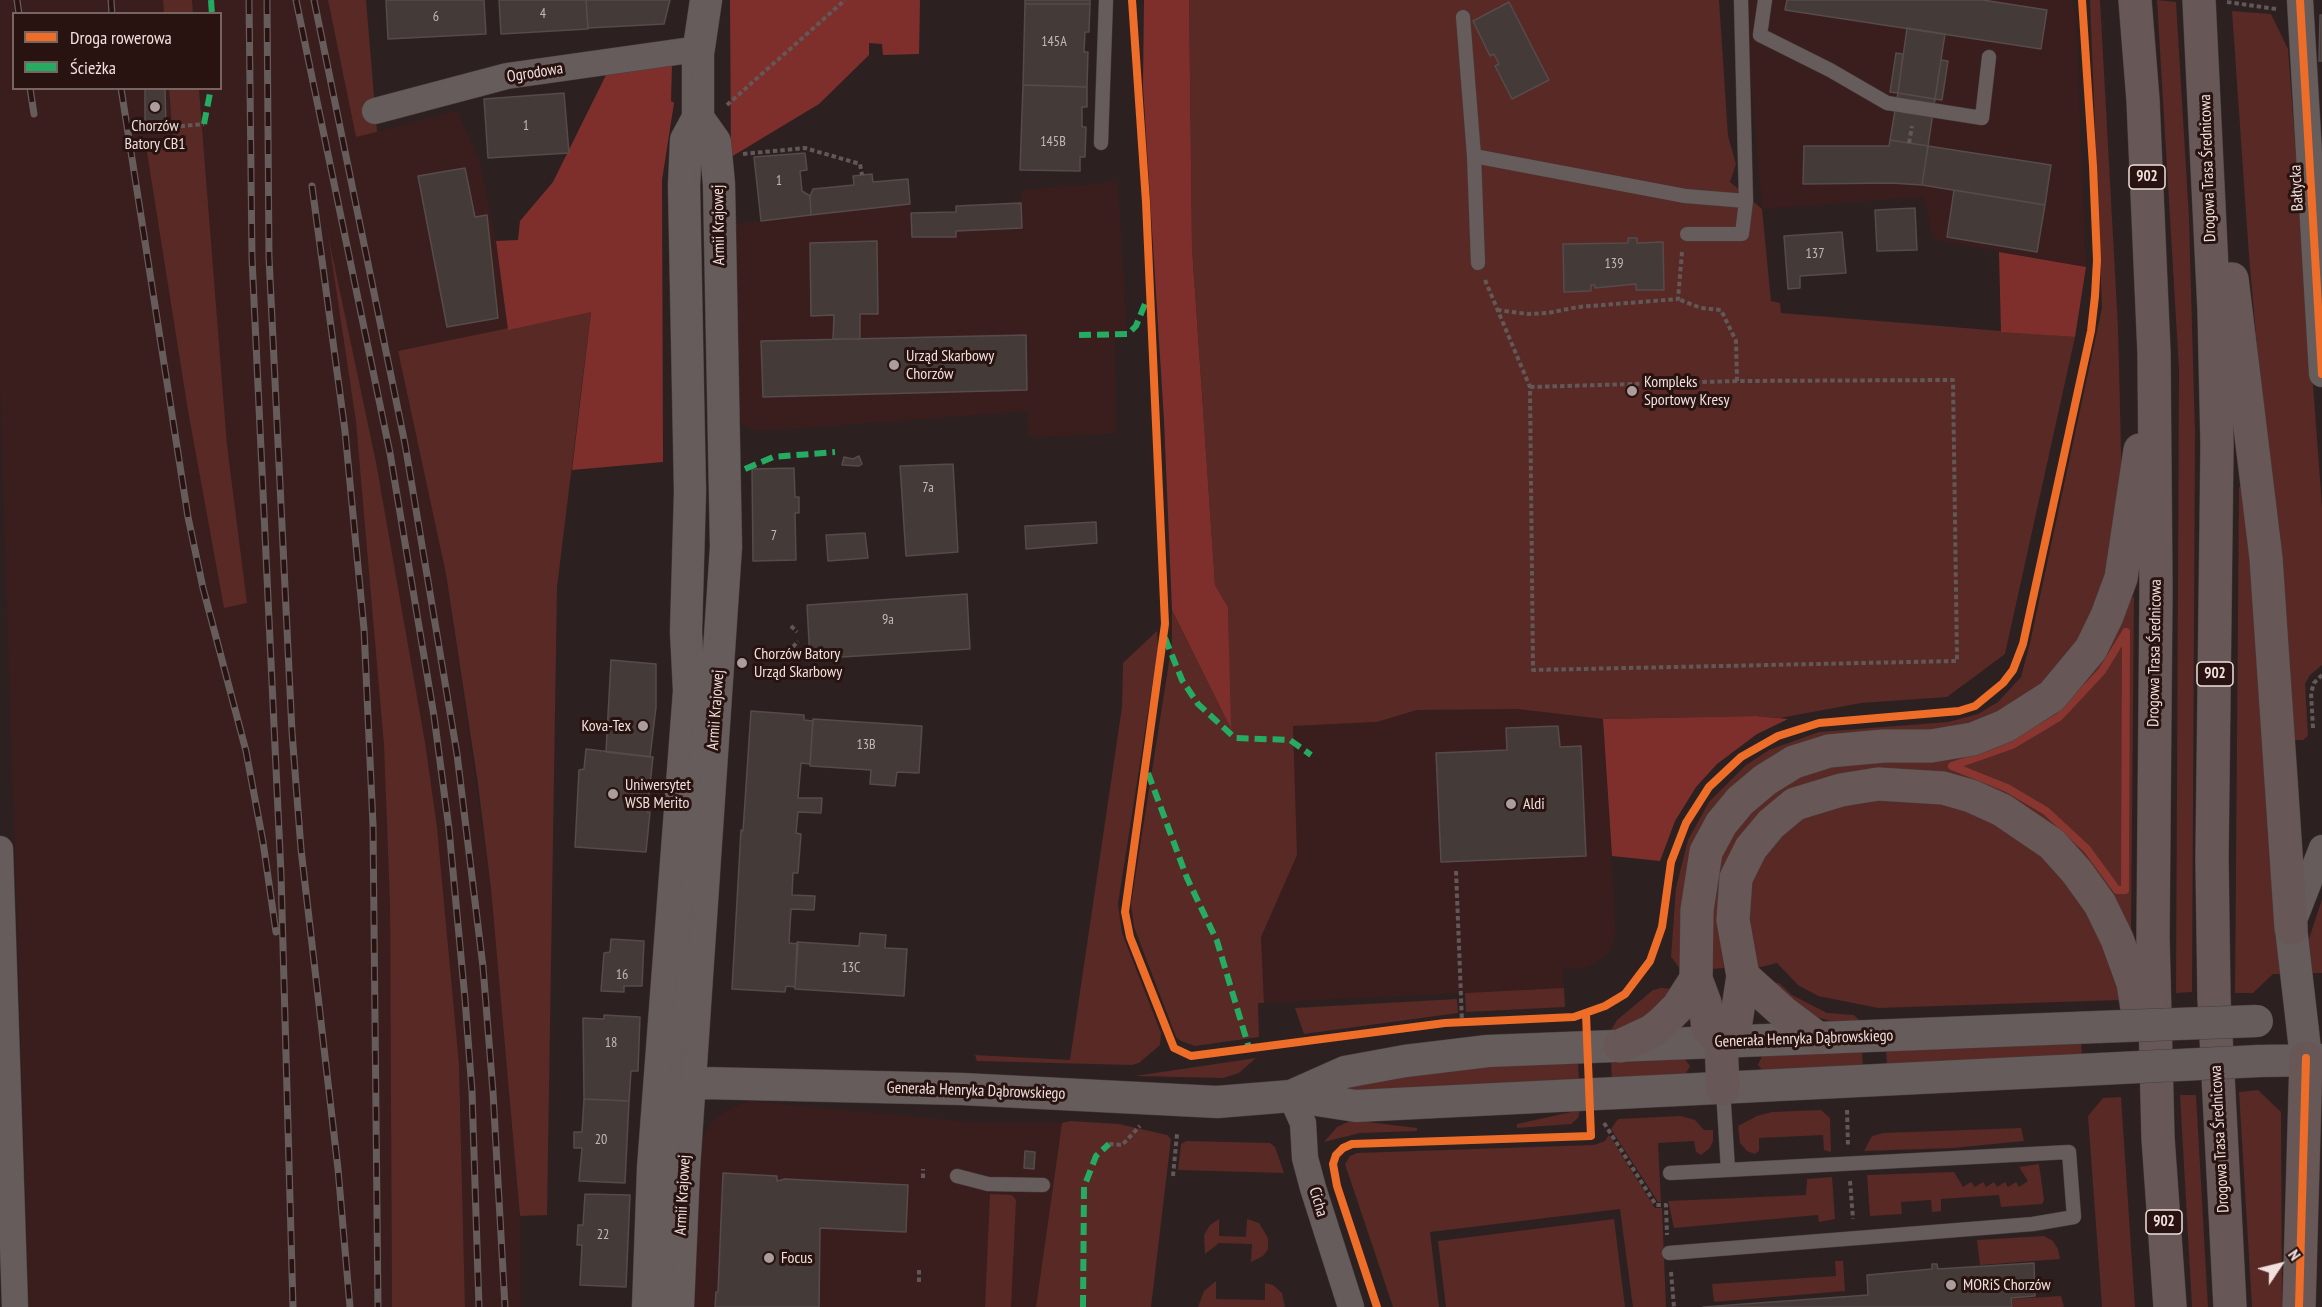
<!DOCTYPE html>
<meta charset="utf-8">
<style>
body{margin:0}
#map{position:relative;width:2322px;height:1307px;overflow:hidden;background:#2c2120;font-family:"PT Sans Narrow",sans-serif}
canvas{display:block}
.legend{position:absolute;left:12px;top:12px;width:210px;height:78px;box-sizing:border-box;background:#281310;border:2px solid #786562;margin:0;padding:8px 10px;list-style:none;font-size:18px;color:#f0e0de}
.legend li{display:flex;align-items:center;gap:12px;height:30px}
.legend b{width:30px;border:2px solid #786562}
.north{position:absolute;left:2250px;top:1235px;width:60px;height:60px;-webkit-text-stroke:4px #281310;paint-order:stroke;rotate:55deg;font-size:16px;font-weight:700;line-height:24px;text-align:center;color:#f0e0de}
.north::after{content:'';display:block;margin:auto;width:21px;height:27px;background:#f0e0de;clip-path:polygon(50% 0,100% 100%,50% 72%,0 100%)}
</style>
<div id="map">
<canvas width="2322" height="1307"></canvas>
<ul class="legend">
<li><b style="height:8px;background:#ee6e29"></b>Droga rowerowa</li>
<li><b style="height:8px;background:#26ab63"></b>Ścieżka</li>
</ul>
<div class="north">N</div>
</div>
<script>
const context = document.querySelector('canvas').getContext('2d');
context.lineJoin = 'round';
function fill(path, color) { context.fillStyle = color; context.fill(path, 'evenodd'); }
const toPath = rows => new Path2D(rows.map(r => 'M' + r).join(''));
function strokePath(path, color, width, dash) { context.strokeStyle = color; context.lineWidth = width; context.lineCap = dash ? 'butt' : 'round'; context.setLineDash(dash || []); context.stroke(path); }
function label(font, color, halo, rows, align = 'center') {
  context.font = font + ' "PT Sans Narrow",sans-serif'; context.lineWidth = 6; context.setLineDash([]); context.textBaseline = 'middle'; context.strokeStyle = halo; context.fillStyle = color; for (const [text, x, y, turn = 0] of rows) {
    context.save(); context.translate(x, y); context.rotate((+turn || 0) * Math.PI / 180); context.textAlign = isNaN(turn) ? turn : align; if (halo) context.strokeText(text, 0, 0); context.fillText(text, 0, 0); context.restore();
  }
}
fill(toPath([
 [0,0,163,0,164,13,14,14,14,88,169,89,173,140,145,140,188,411,224,607,247,603,227,445,199,89,220,88,220,14,193,13,192,0,328,0,356,137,457,111,479,159,496,241,508,330,398,351,446,574,491,889,520,1216,521,1307,465,1307,459,1064,437,827,425,742,376,462,331,250,356,422,384,746,390,904,392,1307,29,1307,0,389],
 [1744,0,2071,0,2076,15,2086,267,1933,239,1924,197,1762,209],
 [1118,182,1127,331,1115,332,1116,434,1029,437,1027,411,763,431,748,428,738,421,726,225,910,204,911,213,956,212,956,206,1021,203,1021,190],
 [1517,709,1603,719,1616,936,1607,955,1585,968,1563,969,1564,988,1264,1003,1249,728,1377,722,1417,710],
 [750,1101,980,1123,1062,1123,1036,1307,690,1307,700,1142,711,1123,726,1110]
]), '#391e1d');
fill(toPath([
 [163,0,192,0,193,13,164,13],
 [328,0,366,0,377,132,356,137],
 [1189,0,1719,0,1728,136,1736,164,1730,182,1762,209,1771,301,1780,303,1781,313,2075,337,2005,654,1947,697,1861,703,1780,718,1756,716,1603,719,1517,709,1417,710,1377,722,1293,726,1297,855,1261,937,1264,1003,1258,1003,1259,1037,1195,1046,1181,1041,1176,1037,1134,927,1131,904,1172,643,1172,610,1230,727,1228,607,1215,585,1192,248],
 [2090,0,2100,0,2118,327,2122,489,2105,598,2053,683,1996,720,1745,780,1681,970,1671,957,1676,888,1688,840,1709,802,1746,765,1769,750,1819,732,1948,722,1978,714,1998,702,2021,677,2030,643,2102,308],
 [2157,0,2176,2,2189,218,2195,434,2192,992,2176,993,2179,369],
 [2232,11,2271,14,2288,49,2322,506,2322,665,2310,675,2305,684,2308,736,2303,740,2292,740,2249,256],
 [169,89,199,89,227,445,247,603,224,608,188,411,145,140,173,140],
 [328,235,376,462,425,742,437,827,459,1064,465,1307,392,1307,390,904,384,746,356,422],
 [591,311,557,587,547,1215,520,1216,491,889,478,784,446,574,398,351],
 [2239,487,2247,488,2281,974,2273,974,2253,993,2235,993],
 [2132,597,2134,597,2131,932,2066,837,2032,810,2016,800,1931,772,1881,770,1806,786,1719,926,1724,968,1712,969,1711,895,1726,844,1760,800,1806,773,2070,698,2108,650],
 [1157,631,1158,648,1118,904,1122,933,1161,1033,1160,1045,1139,1063,1132,1065,977,1061,975,1055,1070,1060,1122,707,1123,663],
 [1895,793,1994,816,2075,882,2112,957,2120,1000,1878,1008,1818,996,1798,985,1777,963,1757,968,1742,908,1759,854,1804,813],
 [2322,899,2322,973,2312,973,2308,942],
 [1768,983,1779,983,1792,995,1827,1013,1854,1015,1861,1022,1830,1021,1810,1015],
 [1564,988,1565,1007,1466,1012,1465,993],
 [1661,988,1676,989,1653,1017,1610,1032,1617,1020,1653,990],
 [1457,999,1458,1013,1304,1034,1295,1008],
 [2081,1042,2082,1057,1887,1067,1886,1050],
 [1862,1051,1863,1068,1763,1071,1758,1065,1762,1056],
 [1256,1058,1239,1073,1223,1078,1135,1076],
 [1684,1058,1690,1066,1685,1075,1612,1080,1611,1061],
 [1578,1062,1579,1082,1350,1092,1347,1087,1458,1068],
 [2258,1090,2281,1112,2282,1307,2252,1307,2239,1092],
 [2180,1095,2196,1095,2208,1307,2192,1307],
 [2121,1097,2135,1307,2102,1307,2088,1116,2103,1098],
 [1580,1110,1578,1118,1571,1124,1517,1128,1517,1124],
 [1821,1110,1830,1118,1831,1152,1824,1150,1823,1135,1759,1138,1759,1151,1755,1154,1747,1151,1740,1143,1738,1126,1757,1116,1772,1112],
 [1681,1116,1695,1120,1704,1130,1713,1130,1713,1141,1710,1148,1701,1155,1696,1152,1694,1141,1658,1143,1661,1202,1658,1202,1611,1129,1618,1119],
 [1352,1120,1417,1128,1417,1131,1360,1133,1324,1142,1337,1127],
 [1070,1121,1119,1124,1167,1135,1171,1139,1151,1307,1036,1307,1062,1123],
 [2021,1128,2024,1141,1953,1148,1864,1151,1872,1136,1883,1133],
 [1609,1135,1655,1208,1662,1208,1666,1307,1633,1307,1620,1209,1430,1232,1439,1307,1393,1307,1345,1164,1350,1156,1357,1153,1594,1145,1605,1141],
 [1186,1141,1270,1143,1275,1147,1284,1173,1178,1170,1181,1144],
 [2039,1164,2044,1200,2042,1204,2001,1207,1999,1195,1941,1199,1941,1211,1932,1212,1931,1200,1901,1202,1902,1214,1870,1216,1867,1175,1954,1172,1963,1187,1971,1182,1975,1187,1983,1182,1986,1187,1994,1182,1997,1187,2005,1182,2008,1187,2016,1182,2019,1187,2028,1181,2019,1167],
 [1832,1177,1835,1219,1819,1222,1818,1215,1674,1228,1668,1201,1806,1195,1807,1179],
 [990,1194,1012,1195,1016,1200,1011,1307,985,1307],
 [1219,1219,1219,1236,1246,1237,1247,1219,1259,1223,1268,1238,1268,1249,1263,1256,1251,1262,1252,1244,1219,1243,1205,1254,1204,1235,1210,1225],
 [1614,1219,1625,1307,1446,1307,1438,1241],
 [2044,1236,2053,1241,2058,1249,2060,1259,1980,1265,1977,1240],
 [1835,1261,1843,1261,1845,1291,1714,1302,1712,1284,1836,1276],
 [1216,1281,1216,1299,1265,1300,1265,1283,1273,1285,1282,1293,1285,1307,1198,1307,1204,1291],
 [2061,1296,2064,1307,2013,1307,2012,1299]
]), '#582925');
fill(toPath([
 [730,0,920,0,919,54,883,55,882,44,869,43,869,55,819,104,731,157],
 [1144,0,1189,0,1192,248,1215,585,1228,607,1231,729,1172,610,1164,420,1143,86],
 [672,65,671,101,674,103,662,180,663,462,572,470,591,312,508,330,496,241,518,240,520,221,553,182,607,73],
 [1999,252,2086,267,2075,337,2001,332],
 [1756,716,1788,719,1757,734,1717,764,1696,787,1675,821,1660,861,1612,856,1603,719]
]), '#7f2f2b');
strokePath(toPath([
 [2126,632,2125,890,2117,890,2087,849,2046,811,2007,788,1952,766,2012,745,2059,717,2102,671,2126,632]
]), '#8a3630', 8);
const building = toPath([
 [386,0,484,0,486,34,388,39,386,0],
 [499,0,586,0,588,29,501,34,499,0],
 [586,0,670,0,664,24,588,28,586,0],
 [1025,0,1090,0,1090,4,1025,4,1025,0],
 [1787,0,1983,0,2047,10,2041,49,1785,10,1787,0],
 [1509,2,1549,80,1512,99,1495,66,1499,64,1494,54,1490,56,1473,21,1509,2],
 [1025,4,1090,4,1089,32,1085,32,1084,52,1088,52,1087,87,1023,85,1025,4],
 [2320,15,2322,15,2322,61,2319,61,2320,15],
 [1907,28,1945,34,1935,99,1898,93,1907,28],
 [1896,53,1903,54,1898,93,1890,92,1896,53],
 [1941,60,1948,61,1942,100,1935,99,1941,60],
 [1023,85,1087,87,1087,107,1082,107,1082,127,1086,127,1085,157,1080,157,1080,171,1020,170,1023,85],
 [145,88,165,88,166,126,145,126,145,88],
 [564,93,569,153,488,158,484,99,564,93],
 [1898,93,1935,99,1928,146,1890,140,1898,93],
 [1890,140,1928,146,1922,185,1891,183,1803,184,1804,146,1889,146,1890,140],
 [1928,146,2051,165,2045,205,1922,185,1928,146],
 [805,153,807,170,800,171,802,191,810,196,811,215,761,221,754,157,805,153],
 [465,168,475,217,487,215,498,318,447,327,418,176,465,168],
 [872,174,873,182,908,179,910,204,811,215,810,196,813,189,854,185,853,176,872,174],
 [1954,190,2045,205,2037,252,1947,237,1954,190],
 [1021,203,1022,228,956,231,956,237,912,237,911,213,956,212,956,206,1021,203],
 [1915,208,1917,250,1877,251,1875,210,1915,208],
 [1842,232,1846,273,1800,276,1800,288,1788,289,1784,236,1842,232],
 [1628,238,1637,238,1637,243,1663,242,1664,290,1636,290,1636,284,1595,288,1595,285,1591,285,1591,291,1564,292,1563,244,1628,243,1628,238],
 [877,241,878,314,860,314,860,339,833,339,834,315,811,316,810,243,877,241],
 [1026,335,1027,390,763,397,761,341,1026,335],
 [859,456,862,464,859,466,842,465,844,457,853,459,859,456],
 [953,464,958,552,906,556,900,466,953,464],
 [794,468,795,497,799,497,799,513,795,513,796,560,753,561,752,469,794,468],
 [1096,522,1097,543,1026,549,1025,526,1096,522],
 [865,533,868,558,828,561,826,535,865,533],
 [967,594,970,649,810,659,807,605,967,594],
 [611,660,656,664,656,707,650,757,606,752,611,660],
 [751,711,804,715,804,720,813,721,810,764,801,763,798,798,822,798,821,813,798,812,796,833,801,834,798,873,793,873,792,895,815,896,814,910,791,909,789,943,798,944,795,987,786,986,785,992,732,989,741,830,743,831,751,711],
 [813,719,922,726,919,773,897,772,895,786,870,784,871,770,810,766,813,719],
 [1558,726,1560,747,1581,746,1586,856,1441,862,1436,753,1507,750,1506,728,1558,726],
 [586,749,653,757,647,812,650,812,646,852,575,847,579,770,584,769,586,749],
 [860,933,886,935,885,948,907,949,904,996,795,989,797,942,859,946,860,933],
 [611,939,644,941,642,986,624,986,624,992,601,991,604,953,610,952,611,939],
 [604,1015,640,1017,638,1071,631,1071,629,1101,584,1099,583,1018,604,1019,604,1015],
 [584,1099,629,1101,625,1183,579,1181,582,1148,574,1148,574,1132,582,1132,584,1099],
 [1025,1151,1035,1152,1034,1169,1024,1168,1025,1151],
 [723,1173,777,1176,777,1181,785,1179,908,1185,906,1232,820,1228,819,1307,715,1307,716,1292,718,1292,723,1173],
 [585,1194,630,1195,626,1287,580,1285,582,1245,577,1245,578,1225,583,1225,585,1194],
 [2034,1263,2035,1296,2011,1298,2012,1307,1703,1307,1868,1295,1867,1275,1932,1269,1932,1264,1937,1264,1938,1269,2034,1263]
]);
fill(building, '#443b39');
strokePath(building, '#564b4a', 1.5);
const service = toPath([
 [1765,0,1760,35,1830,70,1887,103,1982,118,1989,57],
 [1463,17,1474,156,1685,196,1746,201],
 [1101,143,1106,0],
 [1474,156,1478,263],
 [1687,234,1742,234,1746,201,1741,0],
 [1723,1089,1728,1170],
 [957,1176,988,1184,1043,1185],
 [1669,1253,2033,1224,2074,1217,2069,1152,1670,1173]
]);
const minor = toPath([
 [2300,0,2322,374],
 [375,111,507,76,698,49],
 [0,849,15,1307],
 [2292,925,2322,848],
 [1291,1096,1303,1123,1305,1158,1313,1188,1351,1307]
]);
const tertiary = toPath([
 [2291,928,2306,1058],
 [2259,1061,2322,1060],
 [660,1082,962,1089,1217,1102,1291,1096,1356,1106,2100,1069],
 [1291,1096,1345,1072,1405,1061,1488,1051,2098,1027],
 [648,1307,653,1168,689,691,686,632,690,492,684,186,686,140,698,118,698,54,706,0],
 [678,1307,684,1169,726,547,719,184,715,142,698,118]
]);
const primary = toPath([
 [2135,0,2143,100,2154,353,2156,589,2153,937,2158,1138,2170,1307],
 [2199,0,2214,310,2217,445,2212,859,2214,998,2230,1307],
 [2232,279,2266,558,2291,928],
 [1816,1037,1784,1013,1743,976,1733,920,1736,878,1751,848,1771,824,1795,804,1841,790,1878,784,1943,788,1971,796,2002,810,2052,844,2077,872,2100,904,2117,939,2133,983,2139,1021],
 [1721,1042,1735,1028,1743,976],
 [1620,1046,1652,1031,1662,1023,1678,1007,1696,979],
 [1723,1089,1721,1042,1708,1029,1705,1003,1696,979,1697,910,1706,852,1721,824,1740,801,1765,780,1794,762,1829,751,1884,746,1931,746,1973,739,2005,726,2052,696,2091,649,2107,616,2121,578,2140,450],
 [2299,1307,2306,1058]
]);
strokePath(service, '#483e3c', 15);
strokePath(minor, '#483e3c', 27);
strokePath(tertiary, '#483e3c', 33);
strokePath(primary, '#483e3c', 34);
strokePath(toPath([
 [2227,2,2276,9],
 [727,105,845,0],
 [173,127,204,124],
 [1909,143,1912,126],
 [743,154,805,148,860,164,862,175],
 [1485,280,1530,387,1533,670,1957,661,1953,380,1737,381,1736,341,1721,310,1701,308,1678,299],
 [1497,310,1528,314,1548,313,1578,307,1678,299,1682,252],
 [1530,387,1737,381],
 [791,626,797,632],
 [793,647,798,641],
 [2313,728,2311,693,2314,683,2322,675],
 [1456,871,1462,1022],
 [1847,1110,1848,1145],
 [1604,1123,1656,1205,1666,1205,1667,1235],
 [1109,1144,1122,1145,1140,1126],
 [1173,1176,1177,1134],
 [923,1178,923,1169],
 [1850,1181,1853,1219],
 [1671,1272,1674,1307],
 [919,1282,919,1269]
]), '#625857', 4, [4.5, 3]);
strokePath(service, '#655c5b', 14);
strokePath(minor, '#655c5b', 26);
strokePath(tertiary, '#655c5b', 32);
strokePath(primary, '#675857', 33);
strokePath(toPath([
 [660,1307,672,1036,701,592,702,484,692,73,700,0],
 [672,1307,681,1076,713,586,713,492,703,93,704,51,710,0]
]), '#675c5c', 1.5);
const rail = toPath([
 [17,0,19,14],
 [111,0,112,14],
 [249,0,252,258,281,874,293,1307],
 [267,0,269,257,292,732,301,849,338,1169,350,1307],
 [296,0,390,453,434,716,449,829,465,999,472,1091,479,1307],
 [314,0,405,444,457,754,483,967,493,1092,505,1307],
 [30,88,34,114],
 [121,88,188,517,203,588,246,751,263,842,276,932],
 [312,186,345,431,364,629,373,825,378,1307]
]);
strokePath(rail, '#675c5c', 7);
strokePath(rail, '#281310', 4.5, [14]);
const tertiaryBridge = toPath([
 [2098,1027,2257,1021],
 [2100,1069,2259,1061]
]);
strokePath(tertiaryBridge, '#483e3c', 33, []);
strokePath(tertiaryBridge, '#655c5b', 32);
strokePath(toPath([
 [211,0,212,14],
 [204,124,211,88],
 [1079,335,1128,334,1136,326,1147,299],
 [745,469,773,457,835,452],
 [1165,638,1182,680,1198,704,1235,738,1290,740,1311,755],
 [1148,773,1187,878,1217,941,1249,1048],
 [1083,1307,1084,1187,1096,1156,1109,1144]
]), '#26ab63', 6, [12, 6]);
strokePath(toPath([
 [1132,0,1146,202,1165,624,1125,912,1130,937,1174,1048,1191,1056,1445,1023,1574,1017,1605,1006,1625,994,1650,961,1662,927,1671,862,1686,823,1709,787,1741,757,1778,736,1819,723,1959,711,1975,706,2003,683,2013,670,2023,644,2091,331,2095,296,2097,260,2093,166,2082,0],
 [2300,0,2322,374],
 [1377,1307,1337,1186,1333,1164,1336,1155,1343,1148,1352,1144,1591,1136,1586,1014],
 [2299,1307,2306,1058]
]), '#ee6e29', 8);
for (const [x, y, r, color] of [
 [155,107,6,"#ab9d9c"],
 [894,365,6,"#ab9d9c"],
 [1632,391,6,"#ab9d9c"],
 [742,663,6,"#ab9d9c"],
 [643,726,6,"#ab9d9c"],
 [613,794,6,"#ab9d9c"],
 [1511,804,6,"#ab9d9c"],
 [769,1258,6,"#ab9d9c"],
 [1951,1285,6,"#ab9d9c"]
]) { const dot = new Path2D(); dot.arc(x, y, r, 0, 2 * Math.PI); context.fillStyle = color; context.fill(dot); strokePath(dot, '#281310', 2); }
label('14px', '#c5b7b5', null, [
 ["4",543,14],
 ["6",436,17],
 ["145A",1054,42],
 ["1",526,126],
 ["145B",1053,142],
 ["1",779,181],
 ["137",1815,254],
 ["139",1614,264],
 ["7a",928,488],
 ["7",774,536],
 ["9a",888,620],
 ["13B",866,745],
 ["13C",851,968],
 ["16",622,975],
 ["18",611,1043],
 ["20",601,1140],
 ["22",603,1235]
]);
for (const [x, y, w] of [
 [2147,177,36],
 [2215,674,36],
 [2164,1222,36]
]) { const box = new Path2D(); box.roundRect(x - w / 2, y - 12, w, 24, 4.5); context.fillStyle = '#281310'; context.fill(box); strokePath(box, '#f0e0de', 1.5); }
label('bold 15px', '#f0e0de', null, [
 ["902",2147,177],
 ["902",2215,674],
 ["902",2164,1222]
]);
label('16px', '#f0e0de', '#281310', [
 ["Ogrodowa",535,73,-9],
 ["Drogowa Trasa Średnicowa",2208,168,-92],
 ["Bałtycka",2297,188,-93],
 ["Armii Krajowej",719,225,-91],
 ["Drogowa Trasa Średnicowa",2155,653,-89],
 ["Armii Krajowej",716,710,-86],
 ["Generała Henryka Dąbrowskiego",1804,1039,-2],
 ["Generała Henryka Dąbrowskiego",976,1091,2],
 ["Drogowa Trasa Średnicowa",2220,1139,-93],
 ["Armii Krajowej",683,1195,-87],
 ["Cicha",1318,1202,73]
]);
label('16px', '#f0e0de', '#281310', [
 ["Chorzów",155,126,"center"],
 ["Batory CB1",155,144,"center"],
 ["Urząd Skarbowy",906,356],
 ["Chorzów",906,374],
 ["Kompleks",1644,382],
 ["Sportowy Kresy",1644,400],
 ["Chorzów Batory",754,654],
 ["Urząd Skarbowy",754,672],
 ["Kova-Tex",631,726,"right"],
 ["Uniwersytet",625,785],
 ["WSB Merito",625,803],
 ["Aldi",1523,804],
 ["Focus",781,1258],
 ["MORiS Chorzów",1963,1285]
], 'left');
</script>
